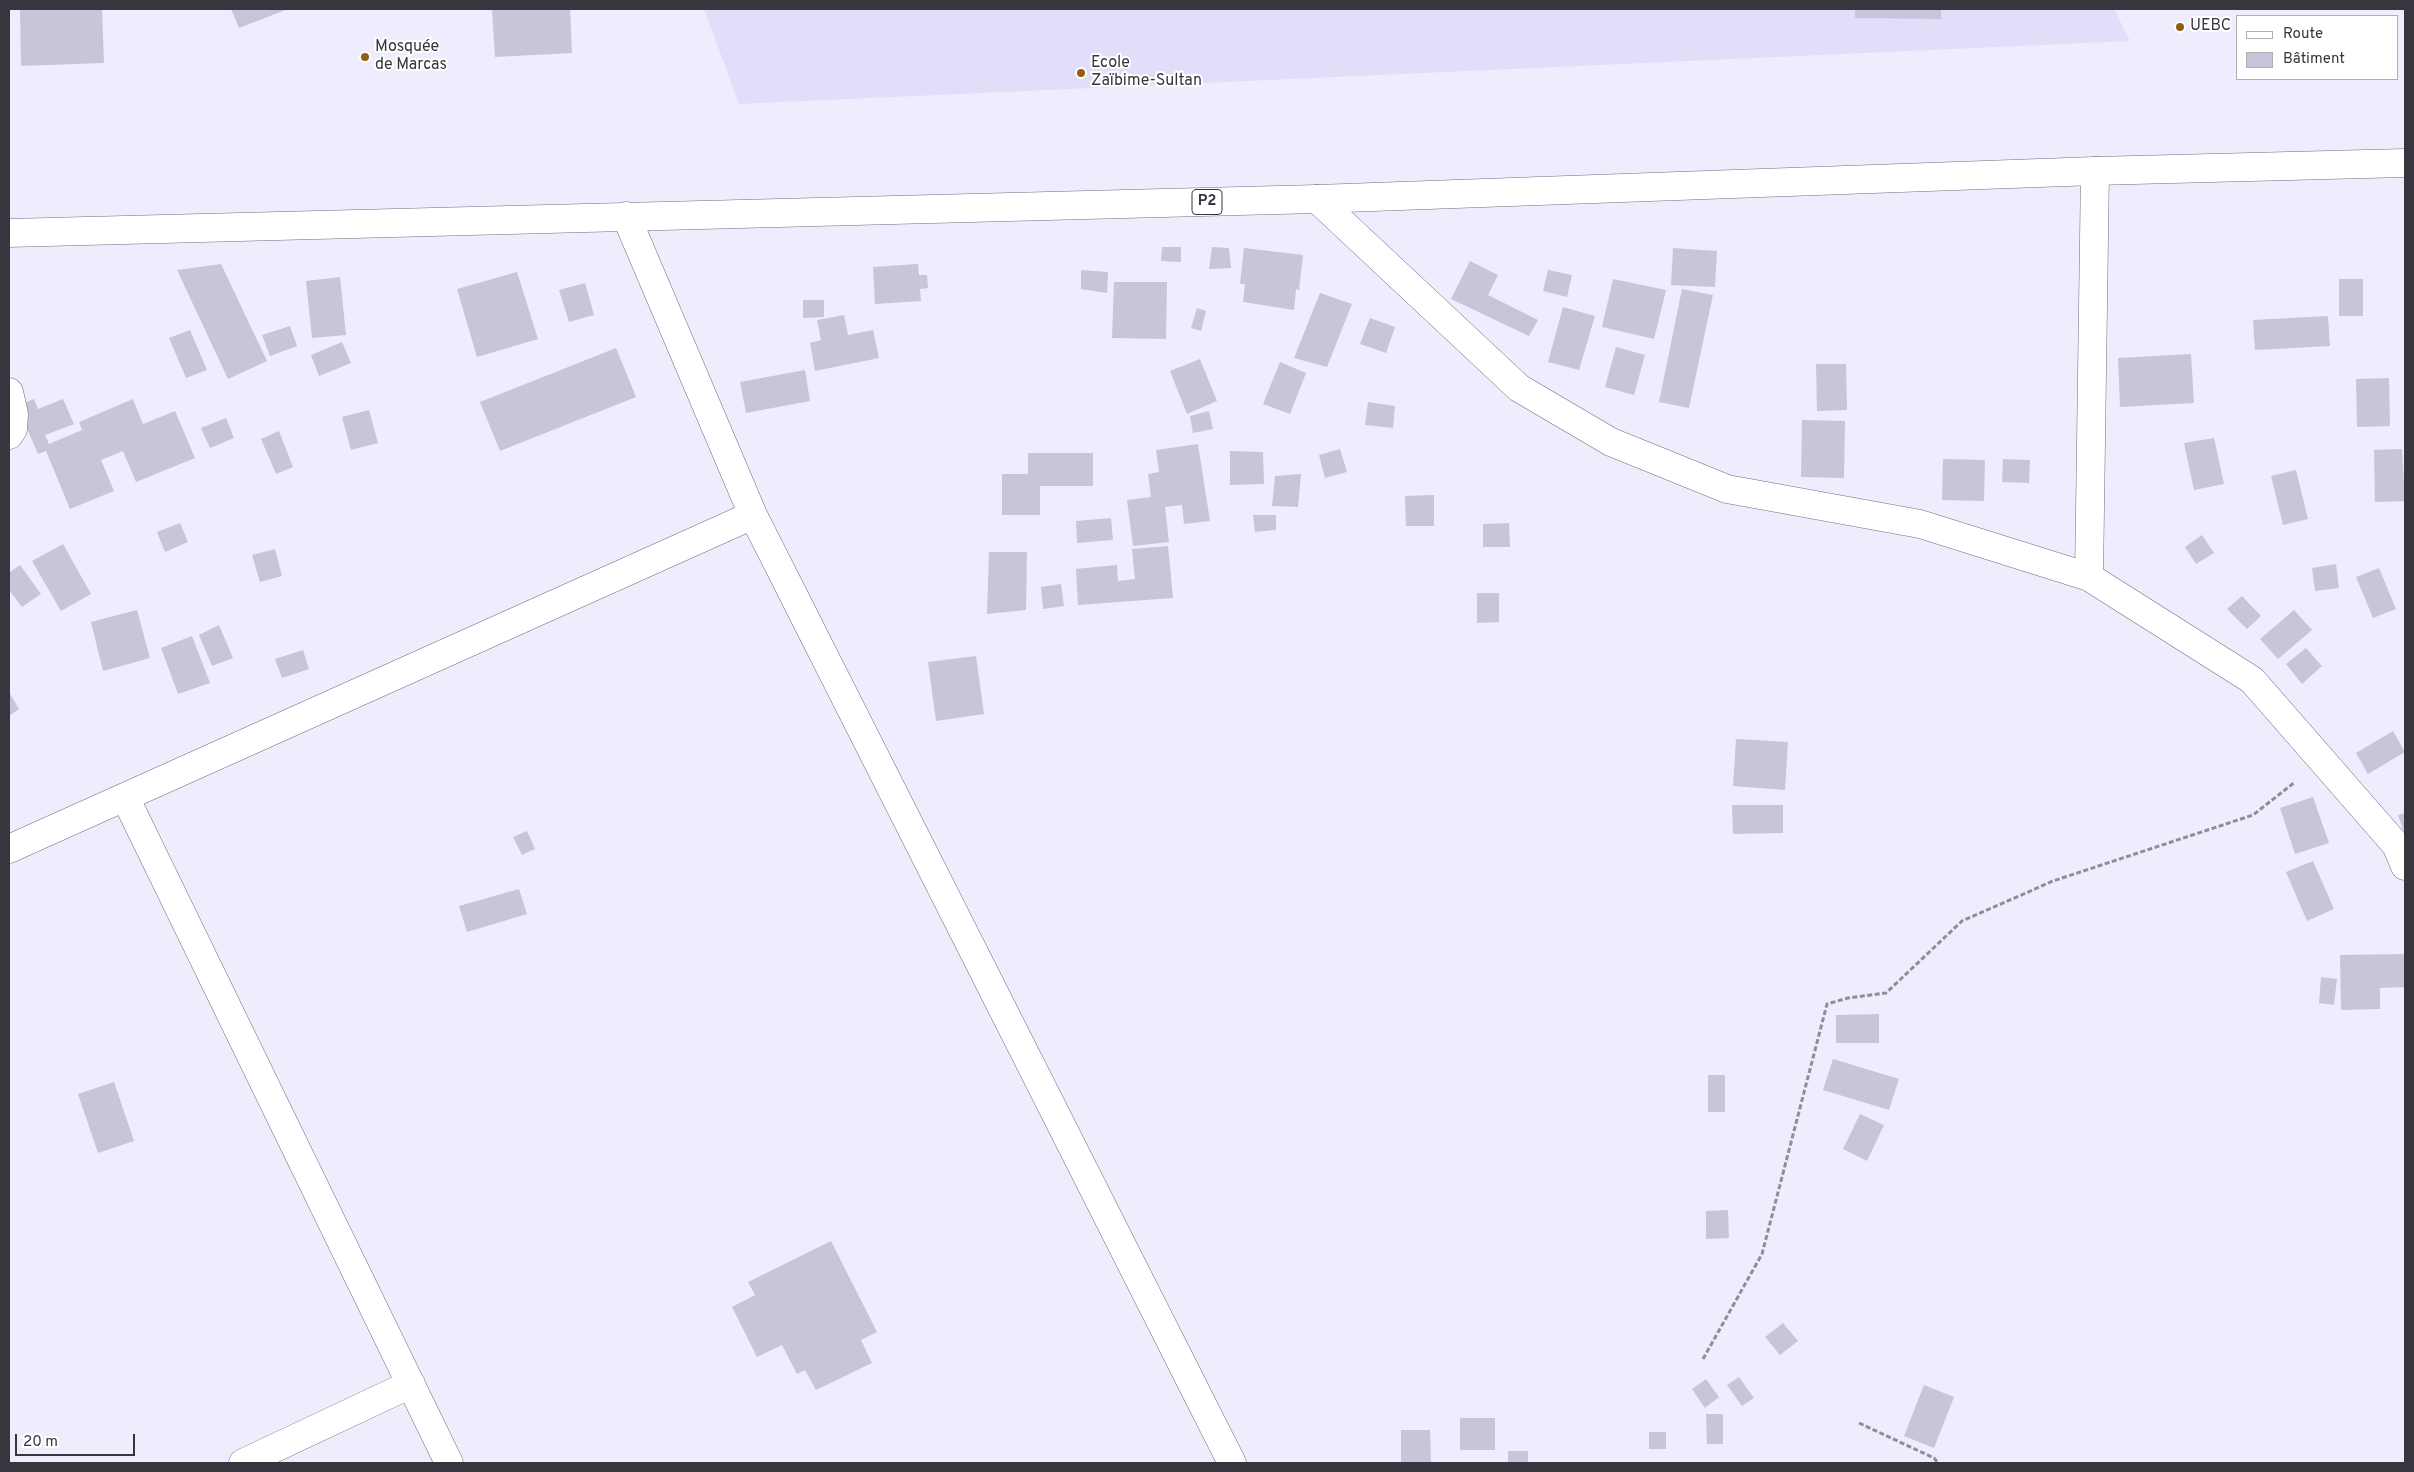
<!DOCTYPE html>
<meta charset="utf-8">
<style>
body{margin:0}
#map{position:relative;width:2414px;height:1472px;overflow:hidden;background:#eeecfd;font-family:Overpass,sans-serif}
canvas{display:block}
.frame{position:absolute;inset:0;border:10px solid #37363e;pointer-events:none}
.legend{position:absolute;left:2236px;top:15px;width:162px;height:65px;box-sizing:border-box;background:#fff;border:1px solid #afafb2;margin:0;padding:6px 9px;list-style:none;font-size:15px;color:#37363e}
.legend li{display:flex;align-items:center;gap:10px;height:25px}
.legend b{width:25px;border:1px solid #afafb2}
.scale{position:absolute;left:15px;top:1434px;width:120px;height:22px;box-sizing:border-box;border:2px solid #37363e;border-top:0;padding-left:6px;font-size:15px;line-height:18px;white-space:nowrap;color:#37363e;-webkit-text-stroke:4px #fff;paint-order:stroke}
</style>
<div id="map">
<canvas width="2414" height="1472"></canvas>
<div class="frame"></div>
<ul class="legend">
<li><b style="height:6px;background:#fff"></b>Route</li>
<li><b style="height:14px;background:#c7c5d9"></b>Bâtiment</li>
</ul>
<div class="scale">20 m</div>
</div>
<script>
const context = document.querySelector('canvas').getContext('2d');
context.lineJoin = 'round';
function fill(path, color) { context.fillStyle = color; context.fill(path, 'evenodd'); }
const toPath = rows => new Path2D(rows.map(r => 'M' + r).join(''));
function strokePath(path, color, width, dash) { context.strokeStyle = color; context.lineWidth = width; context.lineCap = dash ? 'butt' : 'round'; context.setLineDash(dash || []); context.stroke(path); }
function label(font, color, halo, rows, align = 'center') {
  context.font = font + ' Overpass,sans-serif'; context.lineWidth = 4; context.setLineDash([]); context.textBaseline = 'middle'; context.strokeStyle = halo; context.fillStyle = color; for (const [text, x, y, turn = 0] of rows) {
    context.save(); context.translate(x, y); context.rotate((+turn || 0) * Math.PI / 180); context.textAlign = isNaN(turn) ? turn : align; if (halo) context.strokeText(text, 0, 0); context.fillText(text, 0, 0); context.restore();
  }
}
fill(toPath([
 [704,9,2114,9,2130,41,739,104]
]), '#e2defa');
fill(toPath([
 [20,9,102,9,104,63,21,66],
 [231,9,288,9,239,28],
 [492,9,570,9,572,53,495,57],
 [1855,9,1941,9,1941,19,1855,18],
 [1162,247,1181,247,1181,262,1161,261],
 [1212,247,1229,248,1231,268,1209,269],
 [1244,248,1303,255,1299,290,1296,289,1294,310,1243,302,1245,284,1240,284],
 [1673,248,1717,251,1715,287,1671,285],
 [1470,261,1498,275,1488,295,1538,320,1529,336,1451,299],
 [221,264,267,361,228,379,177,270],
 [918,264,919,275,927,275,928,288,920,289,921,301,875,304,873,267],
 [1081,270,1108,272,1107,293,1081,289],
 [1548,270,1572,275,1567,297,1543,291],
 [517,272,538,339,477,357,457,289],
 [340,277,346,335,312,338,306,281],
 [1613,279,1666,290,1654,339,1602,327],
 [2339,279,2363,279,2363,316,2339,316],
 [1114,282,1167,282,1166,339,1112,338],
 [585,283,594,315,569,322,559,290],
 [1682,289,1713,295,1689,408,1659,402],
 [1320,293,1352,304,1327,367,1294,358],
 [803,300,824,300,824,317,803,318],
 [1563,307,1595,316,1579,370,1548,362],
 [1197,308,1206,311,1201,331,1191,328],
 [844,315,848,335,873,330,879,358,815,371,810,343,821,340,817,320],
 [2328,316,2330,346,2255,350,2253,320],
 [1370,318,1395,327,1386,353,1360,344],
 [290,326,297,346,270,356,262,335],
 [190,330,207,370,186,378,169,338],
 [342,342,351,363,319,376,311,355],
 [1616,347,1645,355,1634,395,1605,387],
 [616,348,636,397,500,451,480,402],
 [2191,354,2194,403,2120,407,2118,358],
 [1200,359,1217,401,1187,414,1170,371],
 [1280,362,1306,373,1290,414,1263,404],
 [1816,364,1846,364,1847,410,1817,411],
 [805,370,810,401,746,413,740,382],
 [2389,378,2390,426,2357,427,2356,379],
 [34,399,38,409,63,399,74,424,45,435,49,444,82,430,79,422,133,399,143,424,175,411,195,458,136,482,123,451,101,460,114,491,70,509,46,451,38,454,17,406],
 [1368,402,1395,406,1393,428,1365,425],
 [369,410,378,443,351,450,342,417],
 [1209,411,1213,429,1193,433,1190,416],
 [226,418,234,438,210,448,201,428],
 [1802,420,1845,421,1844,478,1801,477],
 [279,431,293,467,276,474,261,439],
 [2214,438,2224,484,2194,490,2184,443],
 [1198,444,1210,521,1184,524,1182,505,1165,507,1169,542,1133,546,1127,500,1151,497,1148,474,1159,472,1156,450],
 [1340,449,1347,472,1325,478,1319,455],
 [2402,449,2405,501,2375,502,2374,450],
 [1230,451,1263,452,1264,484,1230,485],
 [1028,453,1093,453,1093,486,1040,486,1040,515,1002,515,1002,474,1028,474],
 [1943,459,1985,460,1984,501,1942,500],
 [2003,459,2030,460,2029,483,2002,482],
 [2296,470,2308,519,2283,525,2271,476],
 [1301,474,1298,507,1272,506,1275,476],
 [1434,495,1434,526,1406,526,1405,496],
 [1253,515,1276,515,1276,530,1255,532],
 [1111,518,1113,540,1077,543,1076,521],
 [180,523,188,542,165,552,157,532],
 [1509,523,1510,547,1483,547,1483,524],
 [2202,535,2214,553,2196,564,2185,547],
 [63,544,91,594,61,611,32,561],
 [1168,546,1173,598,1078,605,1076,569,1117,565,1118,581,1135,579,1132,549],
 [275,549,282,576,260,582,252,555],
 [989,552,1027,552,1026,610,987,614],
 [2336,564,2339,588,2315,591,2312,568],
 [20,565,41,594,22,607,9,590,9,573],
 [2379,568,2396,609,2373,618,2356,577],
 [1061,584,1064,606,1043,609,1041,587],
 [1477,593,1499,593,1499,622,1477,623],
 [2242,596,2261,616,2247,629,2227,609],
 [137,610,150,658,103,671,91,622],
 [2294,610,2312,630,2278,659,2260,639],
 [219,625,233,658,212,666,199,635],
 [192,636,210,683,178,694,161,648],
 [2306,648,2322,666,2302,684,2286,664],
 [303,650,309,669,282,678,275,659],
 [976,656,984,714,936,721,928,662],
 [9,692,19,709,9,716],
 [2393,731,2405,752,2368,774,2356,753],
 [1736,739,1788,742,1785,790,1733,786],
 [2313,797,2329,843,2295,854,2280,808],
 [1732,805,1783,805,1783,833,1733,834],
 [2405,813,2405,835,2398,815],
 [527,831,535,849,522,855,513,837],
 [2313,861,2334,909,2307,921,2286,872],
 [519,889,527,914,467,932,459,906],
 [2405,954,2405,987,2380,988,2380,1009,2341,1010,2340,955],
 [2321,977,2337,979,2334,1005,2319,1003],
 [1879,1014,1879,1043,1836,1043,1836,1015],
 [1833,1059,1899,1079,1889,1110,1823,1090],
 [1708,1075,1725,1075,1725,1112,1708,1112],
 [114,1082,134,1141,98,1153,78,1094],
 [1860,1114,1884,1125,1867,1161,1843,1149],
 [1728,1210,1729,1238,1706,1239,1706,1211],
 [831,1241,877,1332,861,1340,872,1363,816,1390,805,1370,797,1374,782,1345,757,1357,732,1307,755,1295,748,1282],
 [1783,1323,1798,1341,1780,1355,1765,1337],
 [1739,1377,1754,1398,1742,1406,1727,1385],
 [1706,1379,1719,1397,1705,1408,1692,1389],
 [1924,1385,1954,1397,1934,1448,1904,1436],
 [1706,1414,1723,1414,1723,1444,1707,1444],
 [1460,1418,1495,1418,1495,1450,1460,1450],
 [1401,1430,1430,1430,1431,1463,1401,1463],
 [1649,1432,1666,1432,1666,1449,1649,1449],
 [1508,1451,1528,1451,1528,1463,1508,1463]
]), '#c7c5d9');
const minor = toPath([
 [626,216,753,515,1232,1463],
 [9,392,14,414,13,429,9,435],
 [2089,577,2095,171],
 [125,797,449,1463],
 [9,849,753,515],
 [243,1463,411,1384]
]);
const secondary = toPath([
 [1317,199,1519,388,1611,442,1727,489,1920,524,2089,577,2252,680,2396,845,2405,866]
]);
const primary = toPath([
 [9,233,1317,199,2095,171,2405,163]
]);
strokePath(minor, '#706e80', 29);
strokePath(secondary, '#706e80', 29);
strokePath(primary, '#706e80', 29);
strokePath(toPath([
 [1703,1359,1762,1254,1827,1004,1848,998,1886,993,1962,921,2053,881,2253,815,2295,782],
 [1859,1423,1934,1458,1938,1463]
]), '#8f8d9a', 3, [5, 2.5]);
strokePath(minor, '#fff', 28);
strokePath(secondary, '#fff', 28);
strokePath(primary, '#fff', 28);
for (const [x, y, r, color] of [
 [2180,27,5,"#925f11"],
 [365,57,5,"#925f11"],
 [1081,73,5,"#925f11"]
]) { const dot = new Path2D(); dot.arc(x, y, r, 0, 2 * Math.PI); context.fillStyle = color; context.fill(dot); strokePath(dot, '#fff', 2); }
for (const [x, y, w] of [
 [1207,202,30]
]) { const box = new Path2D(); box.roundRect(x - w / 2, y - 12.5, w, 25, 4); context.fillStyle = '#fff'; context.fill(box); strokePath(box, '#37363e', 1); }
label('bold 15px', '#37363e', null, [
 ["P2",1207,202]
]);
label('16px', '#37363e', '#fff', [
 ["UEBC",2190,27],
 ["Mosquée",375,48],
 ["de Marcas",375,66],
 ["Ecole",1091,64],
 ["Zaïbime-Sultan",1091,82]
], 'left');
</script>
